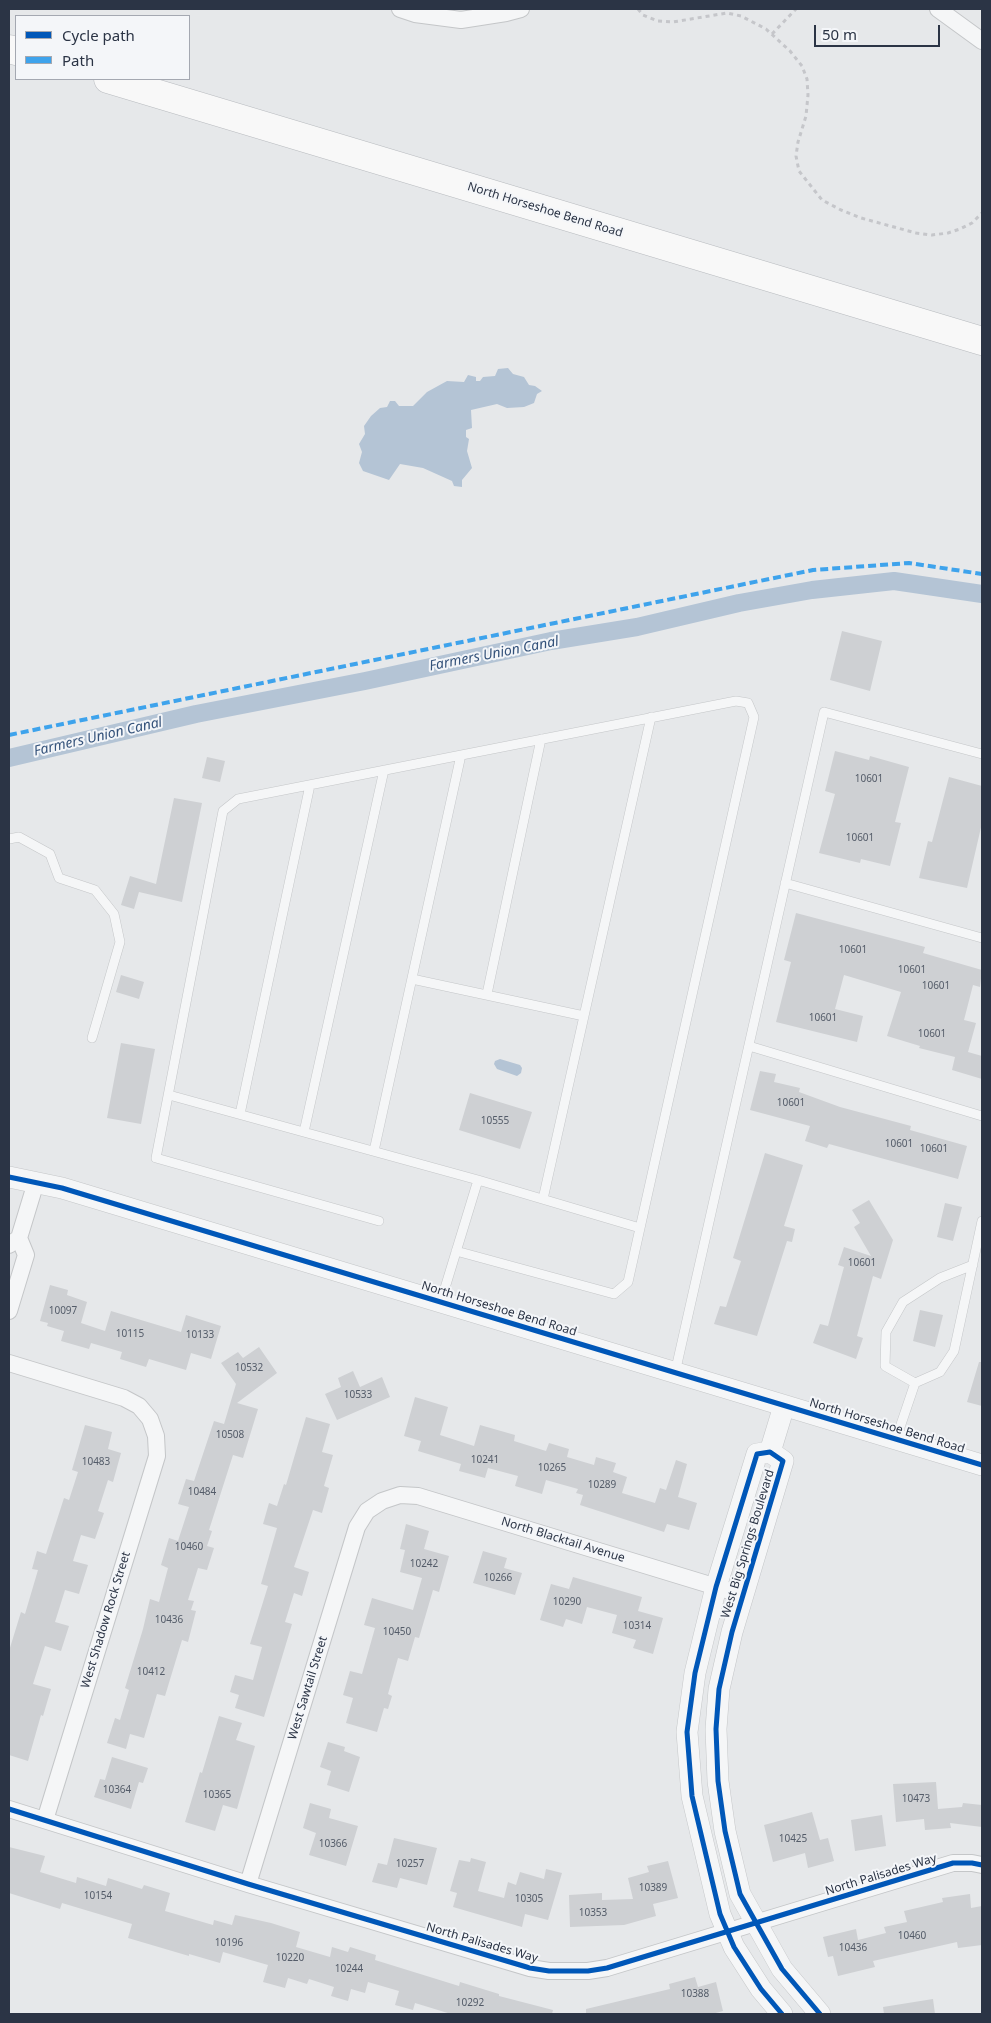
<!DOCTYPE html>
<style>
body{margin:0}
#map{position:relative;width:991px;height:2023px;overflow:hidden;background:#e6e8ea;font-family:"Noto Sans",sans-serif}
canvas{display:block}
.frame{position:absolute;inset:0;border:10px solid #2b3445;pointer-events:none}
.legend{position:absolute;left:15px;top:15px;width:175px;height:65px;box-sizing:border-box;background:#f4f6f9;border:1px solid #a4a8b1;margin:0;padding:6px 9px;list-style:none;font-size:15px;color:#2b3445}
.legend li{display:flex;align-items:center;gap:10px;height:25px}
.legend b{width:25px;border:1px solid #a4a8b1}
.scale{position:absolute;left:814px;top:25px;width:126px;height:22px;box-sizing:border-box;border:2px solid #2b3445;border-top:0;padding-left:6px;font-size:15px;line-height:18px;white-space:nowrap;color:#2b3445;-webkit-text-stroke:4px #f4f6f9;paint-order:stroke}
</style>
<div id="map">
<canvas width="991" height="2023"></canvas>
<div class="frame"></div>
<ul class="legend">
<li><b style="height:6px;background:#0057b8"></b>Cycle path</li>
<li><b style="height:6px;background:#3ea3ec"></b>Path</li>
</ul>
<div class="scale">50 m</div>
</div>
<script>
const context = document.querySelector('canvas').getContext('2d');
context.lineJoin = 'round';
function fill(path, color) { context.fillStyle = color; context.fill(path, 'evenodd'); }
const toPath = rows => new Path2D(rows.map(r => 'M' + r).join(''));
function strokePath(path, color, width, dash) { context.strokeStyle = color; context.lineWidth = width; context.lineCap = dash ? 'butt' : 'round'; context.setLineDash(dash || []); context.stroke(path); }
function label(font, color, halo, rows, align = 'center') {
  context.font = font + ' "Noto Sans",sans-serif'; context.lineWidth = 4; context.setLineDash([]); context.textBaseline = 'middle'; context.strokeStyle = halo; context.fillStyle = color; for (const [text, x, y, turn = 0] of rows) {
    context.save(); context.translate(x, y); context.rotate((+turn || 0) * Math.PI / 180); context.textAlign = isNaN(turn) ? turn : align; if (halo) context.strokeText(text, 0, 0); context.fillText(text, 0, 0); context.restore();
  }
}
fill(toPath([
 [508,368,513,374,524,377,529,385,535,386,542,391,537,394,534,403,524,407,507,408,497,404,471,410,472,428,466,430,466,437,469,439,467,451,472,468,462,480,462,487,454,486,452,481,423,468,400,464,389,480,363,471,359,463,362,452,359,444,365,434,364,426,371,416,380,408,387,407,390,401,395,401,399,406,413,406,427,392,447,381,464,382,468,375,476,377,476,381,480,381,483,377,495,376,498,369],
 [500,1059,520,1065,522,1068,521,1073,517,1076,497,1069,494,1064,495,1061]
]), '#b4c4d5');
strokePath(toPath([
 [9,758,196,714,365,681,551,641,637,627,739,603,812,590,894,581,982,594]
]), '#b4c4d5', 18);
fill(toPath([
 [842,631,882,641,870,691,830,680],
 [835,751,869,760,870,756,909,767,895,822,901,823,890,866,861,859,860,863,819,853,835,794,825,791],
 [207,757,225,761,220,782,202,778],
 [949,777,982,786,982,823,967,888,919,878,928,841,932,842],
 [174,798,202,803,182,902,139,892,134,909,121,905,130,876,156,884],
 [796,913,925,947,923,953,982,970,980,987,973,985,964,1020,976,1023,968,1052,982,1056,982,1079,952,1070,955,1057,919,1048,920,1046,887,1036,901,992,844,975,835,1009,863,1016,857,1042,776,1022,791,962,784,960],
 [121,975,144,982,139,999,116,992],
 [121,1043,155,1049,141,1124,107,1118],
 [760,1071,776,1074,774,1082,800,1088,799,1092,840,1107,911,1126,910,1130,967,1146,958,1179,829,1144,827,1148,805,1141,810,1126,750,1110],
 [470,1093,532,1112,520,1149,459,1130],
 [765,1153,803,1165,784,1226,795,1229,792,1242,787,1241,757,1336,714,1324,720,1306,726,1307,741,1261,733,1258],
 [869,1200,893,1240,881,1279,873,1276,857,1336,863,1338,856,1359,813,1343,820,1324,828,1326,844,1267,838,1265,844,1247,871,1256,854,1227,860,1223,852,1210],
 [945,1203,962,1207,953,1241,937,1237],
 [50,1285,68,1290,67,1295,87,1302,81,1323,105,1331,111,1311,181,1332,186,1315,221,1326,211,1359,191,1353,186,1370,149,1359,146,1367,120,1359,122,1352,91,1343,89,1349,61,1341,64,1331,47,1326,48,1323,40,1321],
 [920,1310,943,1315,935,1347,913,1341],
 [259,1347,277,1373,237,1403,258,1409,243,1458,233,1455,209,1530,212,1531,207,1546,214,1548,207,1570,198,1568,188,1600,194,1601,191,1610,196,1611,188,1642,182,1640,165,1696,157,1694,144,1738,130,1734,126,1749,107,1743,115,1718,120,1720,129,1690,125,1688,143,1629,150,1599,159,1602,168,1568,161,1565,169,1538,178,1541,189,1507,178,1504,186,1479,194,1481,214,1421,224,1424,236,1384,221,1363,238,1352,243,1358],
 [979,1362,982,1362,982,1406,967,1402],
 [353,1371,360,1387,382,1377,390,1397,337,1420,325,1394,341,1387,338,1378],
 [415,1397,448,1407,440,1435,474,1446,480,1425,515,1435,514,1441,546,1451,549,1443,569,1449,567,1457,594,1465,596,1457,616,1463,613,1472,627,1477,622,1493,655,1503,660,1488,666,1490,676,1460,687,1464,678,1497,697,1503,689,1530,667,1524,664,1532,580,1505,583,1495,576,1493,578,1489,546,1480,542,1494,515,1486,518,1476,488,1468,485,1478,459,1471,461,1464,418,1451,421,1441,404,1436],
 [306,1417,330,1424,322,1452,333,1455,324,1486,329,1488,322,1513,313,1510,294,1567,309,1572,302,1596,294,1593,285,1622,292,1624,264,1717,235,1708,239,1695,230,1692,235,1675,253,1680,262,1647,250,1644,268,1586,261,1584,277,1528,263,1524,269,1503,277,1506,284,1484,286,1485],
 [85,1425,112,1432,108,1449,121,1453,113,1482,108,1480,98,1511,104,1513,95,1539,81,1535,73,1561,88,1565,79,1594,65,1590,55,1622,69,1626,61,1651,45,1646,33,1684,51,1689,43,1716,41,1715,28,1761,9,1755,9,1651,21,1612,25,1614,38,1570,32,1569,37,1551,46,1554,64,1498,69,1500,78,1472,72,1470],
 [406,1524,429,1531,424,1549,449,1556,439,1592,433,1590,419,1638,415,1637,408,1661,398,1658,388,1694,392,1696,388,1709,384,1708,377,1732,346,1723,353,1698,343,1695,350,1671,362,1674,375,1628,364,1625,372,1598,413,1610,422,1578,400,1572,405,1550,400,1549],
 [483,1551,507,1558,504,1568,522,1573,515,1595,473,1583],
 [573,1577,642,1597,638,1611,663,1618,653,1654,633,1648,636,1640,612,1633,617,1615,587,1607,582,1624,566,1619,563,1627,540,1620,551,1584,569,1589],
 [219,1716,242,1723,236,1740,255,1746,237,1809,223,1805,215,1831,185,1822,200,1772,202,1773],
 [328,1742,345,1747,344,1751,360,1757,349,1792,327,1785,331,1771,320,1767],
 [112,1757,148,1768,143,1783,139,1782,131,1809,94,1797,100,1779,105,1780],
 [936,1782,938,1809,962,1807,963,1803,982,1805,982,1827,950,1823,951,1828,925,1830,924,1819,896,1822,893,1784],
 [310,1803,331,1809,329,1818,358,1826,346,1866,309,1855,316,1833,303,1828],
 [812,1812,820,1840,828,1838,834,1861,808,1868,805,1853,773,1862,764,1825],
 [882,1815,886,1846,855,1851,851,1820],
 [394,1838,437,1848,427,1885,400,1878,397,1888,372,1882,378,1863,387,1865],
 [9,1847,45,1856,40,1872,76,1883,77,1877,106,1886,108,1878,142,1889,144,1885,170,1893,165,1911,213,1925,214,1920,232,1925,235,1915,271,1923,300,1932,296,1947,330,1957,332,1947,348,1952,350,1947,376,1955,375,1960,459,1986,460,1982,499,1994,499,1996,553,2010,552,2014,451,2014,415,2003,413,2010,395,2005,399,1991,368,1982,365,1993,351,1989,348,2001,331,1996,334,1987,309,1979,307,1984,288,1978,285,1988,263,1982,268,1965,223,1952,220,1963,189,1954,189,1956,128,1938,132,1924,62,1903,60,1909,9,1893],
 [471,1858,486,1862,478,1891,504,1898,508,1882,516,1885,520,1872,544,1879,546,1869,562,1873,548,1920,525,1914,522,1927,453,1907,457,1893,450,1891,459,1860,470,1862],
 [668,1861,678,1898,653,1904,656,1916,624,1925,570,1927,569,1895,602,1893,602,1900,633,1899,628,1878,649,1872,647,1866],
 [970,1894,971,1908,982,1906,982,1945,958,1948,957,1942,873,1961,875,1967,838,1976,833,1956,828,1957,823,1937,856,1929,858,1940,886,1933,884,1927,907,1922,904,1911,943,1902,942,1898],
 [695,1977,698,1987,716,1982,723,2011,712,2014,586,2014,586,2009,670,1989,669,1984],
 [933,1999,935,2014,884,2014,883,2007]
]), '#ced0d3');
const service = toPath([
 [9,839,19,837,50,854,59,878,95,890,114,914,120,942,92,1038],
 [785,883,982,938],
 [412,979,584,1016],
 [487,994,541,739],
 [749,1046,982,1116],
 [169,1095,478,1180],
 [240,1114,310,785],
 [304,1132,384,770],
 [374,1151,461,755],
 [543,1199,651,717],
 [379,1221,156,1158,223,811,238,799,736,701,748,703,754,717,628,1282,614,1294,456,1251],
 [441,1301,478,1180,640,1228],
 [675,1373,824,712,982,754],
 [915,1383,885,1366,886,1332,903,1302,940,1278,973,1265],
 [896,1439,915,1383,940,1372,954,1351,982,1221]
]);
const minor = toPath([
 [400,9,415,14,461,20,506,13,521,9],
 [938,9,982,41],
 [9,1245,19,1238,36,1182],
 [9,1311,26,1255,19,1238],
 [9,1363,124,1398,139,1406,150,1419,156,1436,157,1456,45,1820],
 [9,1809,248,1884,530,1968,549,1971,588,1971,607,1968,953,1863,972,1863,982,1865],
 [248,1884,357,1527,367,1511,382,1501,400,1495,418,1496,743,1595]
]);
const tertiary = toPath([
 [9,1177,62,1188,982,1465],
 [770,1452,784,1406],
 [782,2014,761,1989,734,1947,720,1914,692,1796,687,1732,695,1673,716,1587,757,1454,770,1452,783,1461,732,1632,719,1689,716,1729,718,1781,725,1831,740,1894,782,1969,820,2014]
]);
const trunk = toPath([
 [9,49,16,51],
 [108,79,982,341]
]);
strokePath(service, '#c4c6c8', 10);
strokePath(minor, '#c4c6c8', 18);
strokePath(tertiary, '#c4c6c8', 22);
strokePath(trunk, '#b8bbbf', 29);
strokePath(toPath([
 [638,9,643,15,658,21,673,22,727,13,741,16,766,29,790,51,802,66,807,79,808,95,806,116,798,142,796,156,799,171,822,200,841,210,861,218,916,233,932,235,948,233,960,229,972,223,982,213],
 [772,34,796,9]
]), '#c5c6ca', 3, [4, 4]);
strokePath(service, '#f5f6f7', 9);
strokePath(minor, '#f5f6f7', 16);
strokePath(tertiary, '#f5f6f7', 21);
strokePath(trunk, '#f8f8f8', 28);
strokePath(toPath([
 [9,735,813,570,909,563,982,574]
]), '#3ea3ec', 4, [8, 4]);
strokePath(toPath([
 [9,1177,62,1188,982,1465],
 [9,1809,248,1884,530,1968,549,1971,588,1971,607,1968,953,1863,972,1863,982,1865],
 [782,2014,761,1989,734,1947,720,1914,692,1796,687,1732,695,1673,716,1587,757,1454,770,1452,783,1461,732,1632,719,1689,716,1729,718,1781,725,1831,740,1894,782,1969,820,2014]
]), '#0057b8', 5);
label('10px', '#545c69', null, [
 ["10601",869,779],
 ["10601",860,838],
 ["10601",853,950],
 ["10601",912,970],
 ["10601",936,986],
 ["10601",823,1018],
 ["10601",932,1034],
 ["10601",791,1103],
 ["10555",495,1121],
 ["10601",899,1144],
 ["10601",934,1149],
 ["10601",862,1263],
 ["10097",63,1311],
 ["10115",130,1334],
 ["10133",200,1335],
 ["10532",249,1368],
 ["10533",358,1395],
 ["10508",230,1435],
 ["10241",485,1460],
 ["10483",96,1462],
 ["10265",552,1468],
 ["10289",602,1485],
 ["10484",202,1492],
 ["10460",189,1547],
 ["10242",424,1564],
 ["10266",498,1578],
 ["10290",567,1602],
 ["10436",169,1620],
 ["10314",637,1626],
 ["10450",397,1632],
 ["10412",151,1672],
 ["10364",117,1790],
 ["10365",217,1795],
 ["10473",916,1799],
 ["10425",793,1839],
 ["10366",333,1844],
 ["10257",410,1864],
 ["10389",653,1888],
 ["10154",98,1896],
 ["10305",529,1899],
 ["10353",593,1913],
 ["10460",912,1936],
 ["10196",229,1943],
 ["10436",853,1948],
 ["10220",290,1958],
 ["10244",349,1969],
 ["10388",695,1994],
 ["10292",470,2003]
]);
label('12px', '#2b3445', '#f4f6f9', [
 ["North Horseshoe Bend Road",545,210,17],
 ["North Horseshoe Bend Road",499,1309,17],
 ["North Horseshoe Bend Road",887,1426,17],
 ["North Blacktail Avenue",563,1540,17],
 ["West Big Springs Boulevard",748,1544,-73],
 ["West Shadow Rock Street",106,1620,-73],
 ["West Sawtail Street",308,1688,-73],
 ["North Palisades Way",881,1875,-17],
 ["North Palisades Way",482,1943,16]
]);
label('italic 14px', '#34527a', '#f4f6f9', [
 ["Farmers Union Canal",494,654,-11],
 ["Farmers Union Canal",98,737,-13]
]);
</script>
